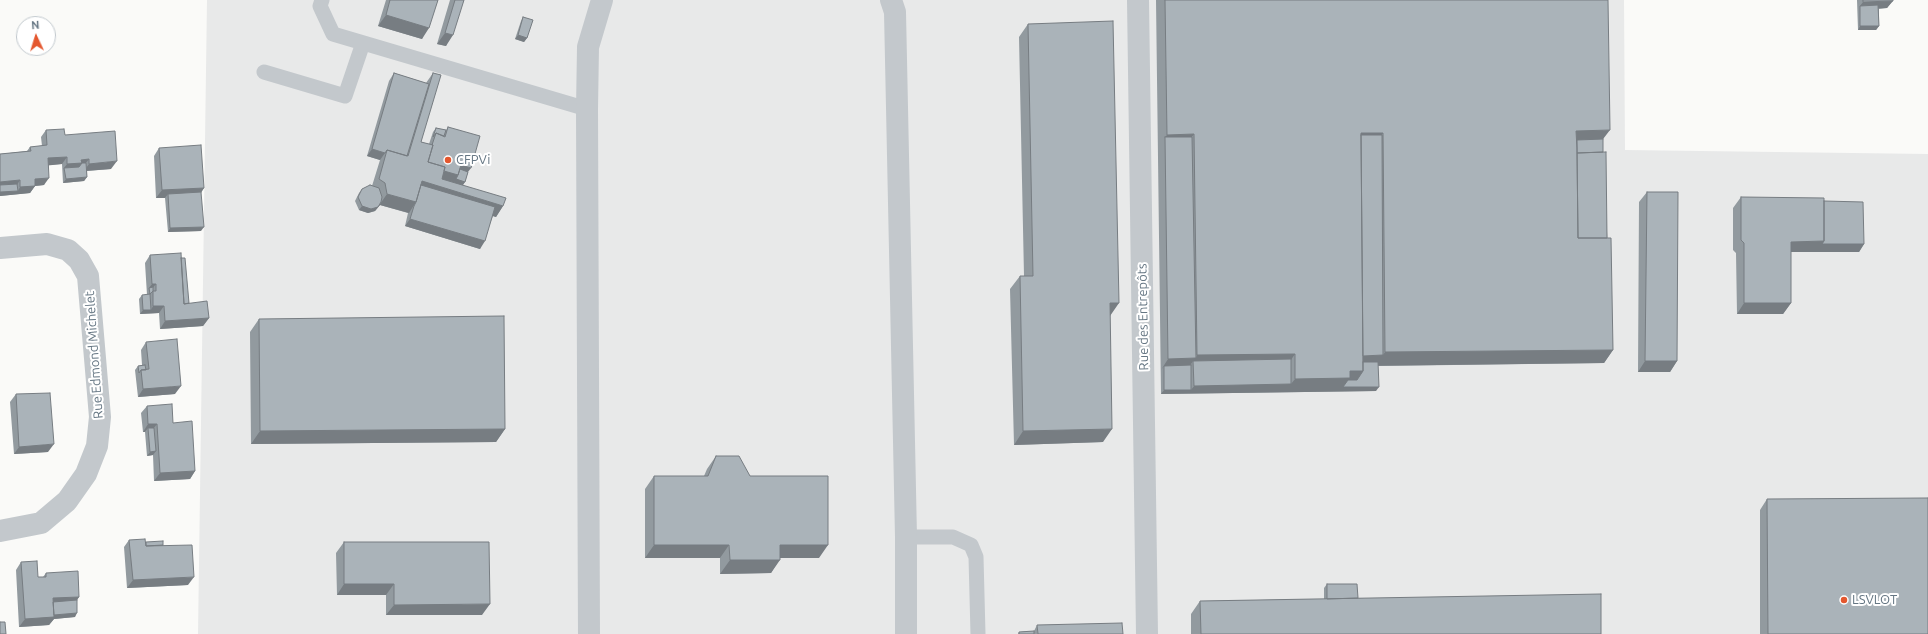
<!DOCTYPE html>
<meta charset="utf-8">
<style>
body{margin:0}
#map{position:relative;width:1928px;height:634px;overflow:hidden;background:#fafaf8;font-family:Ubuntu,sans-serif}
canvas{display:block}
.north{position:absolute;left:16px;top:16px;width:40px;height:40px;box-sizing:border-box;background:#fff;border:1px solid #c1c8cd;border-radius:50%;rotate:356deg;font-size:11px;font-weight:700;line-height:16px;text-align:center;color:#657683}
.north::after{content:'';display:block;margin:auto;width:14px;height:18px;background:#e4572e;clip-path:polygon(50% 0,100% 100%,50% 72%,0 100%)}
</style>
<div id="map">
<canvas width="1928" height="634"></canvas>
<div class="north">N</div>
</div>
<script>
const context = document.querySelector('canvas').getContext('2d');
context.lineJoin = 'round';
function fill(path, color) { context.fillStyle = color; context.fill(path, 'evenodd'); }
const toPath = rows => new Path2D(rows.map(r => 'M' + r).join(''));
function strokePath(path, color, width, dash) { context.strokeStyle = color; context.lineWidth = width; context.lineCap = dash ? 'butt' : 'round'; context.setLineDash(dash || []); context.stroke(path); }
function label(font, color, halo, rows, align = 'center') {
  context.font = font + ' Ubuntu,sans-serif'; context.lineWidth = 4; context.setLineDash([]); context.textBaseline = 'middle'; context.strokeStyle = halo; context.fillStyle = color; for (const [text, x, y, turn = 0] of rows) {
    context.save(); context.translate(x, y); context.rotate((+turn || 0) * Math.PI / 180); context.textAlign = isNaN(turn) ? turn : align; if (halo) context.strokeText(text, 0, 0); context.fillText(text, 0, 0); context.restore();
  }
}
fill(toPath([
 [207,0,1624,0,1625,150,1928,154,1928,634,198,634]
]), '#e8e9e9');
strokePath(toPath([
 [322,0,320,6,333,34,587,109],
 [264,72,345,96,363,43],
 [906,537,953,537,971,545,976,557,978,634]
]), '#c3c8cc', 15);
strokePath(toPath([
 [891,0,895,12,906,537,906,634],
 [1138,0,1147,634],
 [0,248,47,244,68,250,79,260,88,276,100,417,97,446,86,474,67,501,41,523,0,531],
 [589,634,587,109,588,47,602,0]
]), '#c3c8cc', 22);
fill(toPath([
 [386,0,438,0,422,39,378,26],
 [450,0,464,0,446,46,437,44],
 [1156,0,1608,0,1603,139,1603,152,1613,350,1604,363,1378,366,1376,391,1161,394],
 [1857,0,1893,0,1887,8,1879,9,1879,26,1876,30,1858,30],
 [523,17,527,38,524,42,515,39,521,21],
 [1028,24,1110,316,1103,442,1014,445,1010,289,1020,276,1024,276,1019,37],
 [394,73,426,83,433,73,421,142,429,144,433,132,436,128,446,130,448,127,468,172,465,182,463,185,503,206,496,217,493,216,480,249,405,226,408,213,380,205,375,211,368,213,359,210,355,201,359,193,362,189,372,186,380,160,367,156,389,81],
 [46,130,65,135,111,169,87,171,87,177,84,181,63,183,62,164,49,165,44,185,35,186,30,193,0,196,0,154,27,151,30,147,42,146,41,137],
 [159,148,204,188,201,192,201,231,168,232,165,198,156,198,154,156],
 [1647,192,1677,361,1670,372,1638,372,1639,202],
 [1741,197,1824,201,1864,244,1859,252,1791,252,1791,303,1783,314,1737,314,1736,253,1733,250,1733,208],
 [150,255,181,258,189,303,209,318,203,326,160,329,159,313,140,314,139,299,142,295,147,295,145,263],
 [259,319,505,429,496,442,251,444,250,332],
 [146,342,175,394,138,397,135,370,138,366,142,365,141,350],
 [16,394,48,452,14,454,10,402],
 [147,406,173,423,195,471,190,479,154,481,153,455,147,456,145,432,143,432,141,413],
 [716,456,750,476,819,558,780,558,771,573,720,574,720,558,645,558,645,489,654,476,704,476,707,469],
 [1767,499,1928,634,1760,634,1760,510],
 [129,540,163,545,188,585,127,588,124,547],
 [344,542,482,615,386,615,386,595,337,595,336,553],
 [21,562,38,577,43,577,46,573,79,597,77,600,75,617,54,619,49,625,19,627,16,570],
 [1327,584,1358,598,1601,634,1191,634,1191,614,1200,601,1324,599,1324,588],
 [1037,625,1038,634,1018,634,1019,632,1034,631]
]), '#929a9f');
fill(toPath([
 [1893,1,1887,8,1860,9,1860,6,1863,2],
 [386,15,429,28,422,39,378,26],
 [1860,26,1879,26,1876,30,1858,30],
 [445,33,453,35,446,46,437,44],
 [518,35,527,38,524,42,515,39],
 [1610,130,1600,143,1570,144,1576,131],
 [1361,133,1383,133,1374,146,1359,146],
 [1194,134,1185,147,1165,137,1167,135],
 [372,149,385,153,380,160,367,156],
 [67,157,62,164,43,166,48,158],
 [89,159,83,167,64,168,67,164,81,160],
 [117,161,111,169,84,171,89,164],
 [426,165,458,175,465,182,462,186,421,173],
 [461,165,471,168,465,176,457,174],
 [87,177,84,181,63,183,66,179],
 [49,178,44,185,35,186,30,193,0,196,0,192,18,191,20,187,35,179],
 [20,180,15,188,0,189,0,182],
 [422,181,503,206,496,217,418,193],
 [204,188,199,196,168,194,165,198,156,198,162,190],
 [387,194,416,202,409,213,380,205,375,211,368,213,359,210,362,206,378,207],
 [410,219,485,241,480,249,405,226],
 [204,227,201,231,168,232,170,228],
 [1824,241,1864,244,1859,252,1784,252,1791,242],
 [152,284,156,284,150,291,149,288],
 [1110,303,1119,303,1110,316],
 [1744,303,1791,303,1783,314,1737,314],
 [153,306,164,306,159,313,140,314,143,310,151,310],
 [209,318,203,326,160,329,165,321],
 [1613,350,1604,363,1356,366,1361,356,1383,355,1385,352],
 [1295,354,1286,367,1193,361,1188,369,1164,366,1161,370,1168,359,1196,358,1197,355],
 [1645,361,1677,361,1670,372,1638,372],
 [1350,371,1363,371,1379,387,1376,391,1161,394,1164,390,1191,390,1194,386,1291,384,1295,379],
 [181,386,175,394,138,397,143,389],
 [148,424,157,424,151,432,148,428,145,432,143,432],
 [505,429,496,442,251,444,260,431],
 [1112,429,1103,442,1014,445,1023,431],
 [54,444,48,452,14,454,19,447],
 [156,451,153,455,147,456,150,452],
 [195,471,190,479,154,481,160,473],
 [654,545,729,545,720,558,645,558],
 [780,545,828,545,819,558,771,558],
 [730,560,780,560,771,573,720,574],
 [194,577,188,585,127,588,133,580],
 [344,584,394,584,386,595,337,595],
 [79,597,74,604,51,606,53,598],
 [490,604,482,615,386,615,394,605],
 [77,613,75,617,54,619,49,625,19,627,25,619,52,615]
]), '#777d82');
const building = toPath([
 [390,0,438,0,429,28,386,15,390,0],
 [455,0,464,0,453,35,445,33,455,0],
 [1165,0,1608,0,1610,130,1576,131,1577,148,1578,238,1611,238,1613,350,1385,352,1383,133,1361,133,1363,371,1350,371,1350,378,1295,379,1295,354,1197,355,1194,134,1167,135,1165,0],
 [1863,0,1893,0,1893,1,1863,2,1863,0],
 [1878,5,1879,26,1860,26,1860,6,1878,5],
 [523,17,533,20,527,38,518,35,523,17],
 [1113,21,1119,303,1110,303,1112,429,1023,431,1020,276,1033,276,1028,24,1113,21],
 [394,73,429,84,407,156,387,150,385,153,372,149,394,73],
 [433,73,441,75,421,142,433,145,428,162,445,167,442,179,506,198,503,206,422,181,416,202,387,194,385,183,379,179,387,150,408,156,433,73],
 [448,127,480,136,471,168,461,165,458,175,444,171,445,167,428,162,433,145,432,145,436,133,445,137,448,127],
 [436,128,446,130,444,136,436,133,433,137,436,128],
 [64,129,65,135,115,131,117,161,89,164,89,159,81,160,82,163,67,164,67,157,48,158,49,178,35,179,35,186,20,187,20,180,0,182,0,154,31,151,30,147,47,145,46,130,64,129],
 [1361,135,1382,135,1383,355,1363,356,1361,135],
 [1165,137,1192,137,1196,358,1168,359,1165,137],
 [1603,139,1603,152,1577,153,1577,140,1603,139],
 [201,145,204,188,162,190,159,148,201,145],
 [1606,152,1607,238,1578,238,1577,153,1606,152],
 [82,163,86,163,87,177,66,179,64,168,79,167,82,163],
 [460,169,468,172,465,182,456,179,458,175,460,169],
 [17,184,18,191,0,192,0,185,17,184],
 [370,185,379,188,382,197,381,202,378,207,371,209,362,206,358,197,362,189,370,185],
 [421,185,495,207,485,241,410,219,414,206,416,202,421,185],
 [201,192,204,227,170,228,168,194,201,192],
 [1647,192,1678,192,1677,361,1645,361,1647,192],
 [1741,197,1824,198,1824,241,1791,242,1791,303,1744,303,1744,243,1741,240,1741,197],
 [1824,201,1863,202,1864,244,1822,244,1824,241,1824,201],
 [181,253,184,304,207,301,209,318,165,321,164,306,153,306,153,291,156,291,156,284,152,284,150,255,181,253],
 [181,258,185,258,189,303,184,304,181,258],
 [153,287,153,291,150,294,149,288,153,287],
 [150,294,151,310,143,310,142,295,150,294],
 [504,316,505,429,260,431,259,319,504,316],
 [177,339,181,386,143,389,141,370,149,369,146,342,177,339],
 [1291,359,1291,384,1194,386,1193,361,1291,359],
 [1363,362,1378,362,1379,387,1343,387,1348,380,1357,380,1363,371,1363,362],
 [145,365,146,370,141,370,139,373,138,366,145,365],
 [1191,365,1191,390,1164,390,1164,366,1191,365],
 [50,393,54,444,19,447,16,394,50,393],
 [172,404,173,423,192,421,195,471,160,473,157,424,148,424,147,406,172,404],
 [148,428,154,428,156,451,150,452,148,428],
 [716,456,739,456,750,476,828,476,828,545,780,545,780,560,730,560,729,545,654,545,654,476,708,476,716,456],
 [1928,498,1928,634,1768,634,1767,499,1928,498],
 [145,539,146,546,192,545,194,577,133,580,129,540,145,539],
 [163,541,163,545,146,546,146,542,163,541],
 [344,542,489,542,490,604,394,605,394,584,344,584,344,542],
 [37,561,38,577,46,577,46,573,78,571,79,597,53,598,54,617,25,619,21,562,37,561],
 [1327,584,1357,584,1358,598,1327,599,1327,584],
 [1601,594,1601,634,1201,634,1200,601,1601,594],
 [77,600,77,613,54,615,53,602,77,600],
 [0,622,5,622,6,634,0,634,0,622],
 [1122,623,1123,634,1038,634,1037,625,1122,623],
 [1034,631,1034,634,1019,634,1019,632,1034,631]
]);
fill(building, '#aab3b9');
strokePath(building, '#777d82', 1);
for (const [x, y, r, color] of [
 [448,160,4,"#e4572e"],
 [1844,600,4,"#e4572e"]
]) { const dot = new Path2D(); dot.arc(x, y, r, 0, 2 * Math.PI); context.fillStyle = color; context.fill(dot); strokePath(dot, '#fff', 1.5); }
label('13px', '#657683', '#fff', [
 ["CFPVi",456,160],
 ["LSVLOT",1852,600]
], 'left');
label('13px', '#657683', '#fff', [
 ["Rue des Entrepôts",1143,317,-91],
 ["Rue Edmond Michelet",94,355,-94]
]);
</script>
